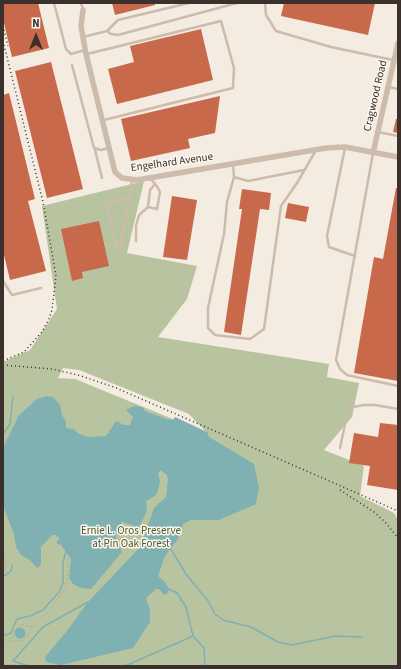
<!DOCTYPE html>
<style>
body{margin:0}
#map{position:relative;width:401px;height:669px;overflow:hidden;background:#f4ebe1;font-family:"Source Sans 3",sans-serif}
canvas{display:block}
.frame{position:absolute;inset:0;border:4px solid #3b302b;pointer-events:none}
.north{position:absolute;left:16px;top:16px;width:40px;height:40px;-webkit-text-stroke:3px #fbf5ee;paint-order:stroke;rotate:0deg;font-size:11px;font-weight:700;line-height:16px;text-align:center;color:#3b302b}
.north::after{content:'';display:block;margin:auto;width:14px;height:18px;background:#3b302b;clip-path:polygon(50% 0,100% 100%,50% 72%,0 100%)}
</style>
<div id="map">
<canvas width="401" height="669"></canvas>
<div class="frame"></div>
<div class="north">N</div>
</div>
<script>
const context = document.querySelector('canvas').getContext('2d');
context.lineJoin = 'round';
function fill(path, color) { context.fillStyle = color; context.fill(path, 'evenodd'); }
const toPath = rows => new Path2D(rows.map(r => 'M' + r).join(''));
function strokePath(path, color, width, dash) { context.strokeStyle = color; context.lineWidth = width; context.lineCap = dash ? 'butt' : 'round'; context.setLineDash(dash || []); context.stroke(path); }
function label(font, color, halo, rows, align = 'center') {
  context.font = font + ' "Source Sans 3",sans-serif'; context.lineWidth = 3; context.setLineDash([]); context.textBaseline = 'middle'; context.strokeStyle = halo; context.fillStyle = color; for (const [text, x, y, turn = 0] of rows) {
    context.save(); context.translate(x, y); context.rotate((+turn || 0) * Math.PI / 180); context.textAlign = isNaN(turn) ? turn : align; if (halo) context.strokeText(text, 0, 0); context.fillText(text, 0, 0); context.restore();
  }
}
fill(toPath([
 [144,181,127,253,197,266,187,299,158,337,329,364,327,377,359,383,352,417,324,450,364,466,360,496,394,513,398,520,398,666,3,666,3,362,30,350,57,309,42,206],
 [63,368,79,370,189,414,207,433,75,379,58,378]
]), '#b8c4a0');
fill(toPath([
 [47,396,53,397,60,405,62,415,66,422,66,428,74,429,79,434,89,437,106,436,116,421,124,425,130,425,133,417,126,410,134,406,142,407,145,411,166,419,173,420,175,417,207,432,209,437,254,464,259,488,256,504,219,520,191,520,183,524,178,539,165,556,158,576,165,582,169,589,168,593,164,595,159,589,156,589,146,598,150,611,150,622,133,648,61,665,46,662,45,657,67,631,88,602,141,546,154,508,166,497,168,480,167,475,160,470,158,474,160,481,158,491,155,496,146,501,147,511,139,527,122,522,117,529,116,538,122,552,91,589,81,588,73,584,69,578,71,559,61,545,57,544,57,541,60,539,56,535,52,535,41,547,41,564,38,568,35,566,31,561,21,555,16,547,14,534,4,508,3,448,19,415,37,399],
 '14.5 633a5.5 5.5 0 1 1 11 0a5.5 5.5 0 1 1-11 0Z'
]), '#7fb0b2');
strokePath(toPath([
 [3,434,10,424,13,396],
 [170,548,186,574,208,601,215,614,223,620,251,627,278,642,292,645,335,636,362,637],
 [3,577,11,571,12,565],
 [169,589,177,593,186,607,193,636,204,648,205,666],
 [3,636,11,633,17,619,30,616,43,610,59,592,63,583,63,563,66,551],
 [13,661,43,627,88,602],
 [13,661,29,666],
 [125,666,193,636]
]), '#7fb0b2', 1.5);
fill(toPath([
 [3,3,38,3,49,48,12,57,3,19],
 [112,3,155,3,155,5,115,15],
 [284,3,375,3,368,35,281,16],
 [201,29,213,80,117,104,108,69,134,62,130,46],
 [51,62,83,189,47,198,15,71],
 [9,93,35,199,28,201,46,271,10,280,3,251,3,95],
 [220,96,215,133,188,139,190,148,131,161,121,119],
 [396,119,398,119,398,133,393,132],
 [396,188,398,188,398,381,354,373,374,257,383,259],
 [242,189,271,193,269,210,260,209,241,335,224,332,242,209,239,209],
 [172,196,197,200,187,260,163,257],
 [288,203,309,207,306,222,285,218],
 [99,221,109,266,82,272,83,278,72,281,61,229],
 [380,423,398,425,398,490,367,485,370,466,349,463,354,433,378,437]
]), '#c8694b');
strokePath(toPath([
 [3,552,7,565,3,572],
 [10,639,20,624,33,627],
 [3,642,24,640,36,622,47,613,55,603,65,588,68,574,68,558],
 [3,664,19,666]
]), '#b9a596', 1, [2, 2]);
strokePath(toPath([
 [54,3,66,49,71,54,85,50],
 [81,3,83,9],
 [265,3,266,15,276,31,331,47,393,60],
 [107,31,111,34,118,35,237,3],
 [83,37,107,31,118,20,189,3],
 [87,54,221,21,234,68,233,88,104,120],
 [72,65,94,148,101,150,109,148],
 [389,87,398,89],
 [378,132,398,136],
 [345,148,327,236,329,247,355,256],
 [95,150,102,178],
 [373,153,336,360,340,369,347,375,398,386],
 [233,164,234,177,227,202,224,234,208,308,208,328,215,335,250,339,264,329,281,206,297,183,315,152],
 [234,177,248,181,304,170],
 [150,178,155,184,158,188,160,192,157,209,148,207,150,190,155,184],
 [129,197,106,204,118,251,120,249,128,205,129,197,132,180],
 [136,241,136,226,139,215,148,207],
 [3,281,12,295,41,288],
 [340,448,347,415,353,407,364,405,375,405,398,409]
]), '#cdbbac', 2.5);
strokePath(toPath([
 [83,10,81,26,86,54,115,172,122,178,137,180,326,148,345,147,398,157],
 [373,153,398,43]
]), '#cdbbac', 5.5);
strokePath(toPath([
 [3,26,8,46],
 [3,41,43,202,56,276,52,310,49,319,42,332,24,352,3,361],
 [3,365,52,369,78,375,114,387,398,511],
 [340,490,374,512,385,522,398,538]
]), '#3b302b', 1.5, [1, 3]);
label('11px', '#3b302b', '#fbf5ee', [
 ["Cragwood Road",376,96,-77],
 ["Engelhard Avenue",172,163,-8]
]);
label('11px', '#4a5a2e', '#fbf5ee', [
 ["Ernie L. Oros Preserve",131,532],
 ["at Pin Oak Forest",131,545]
]);
</script>
